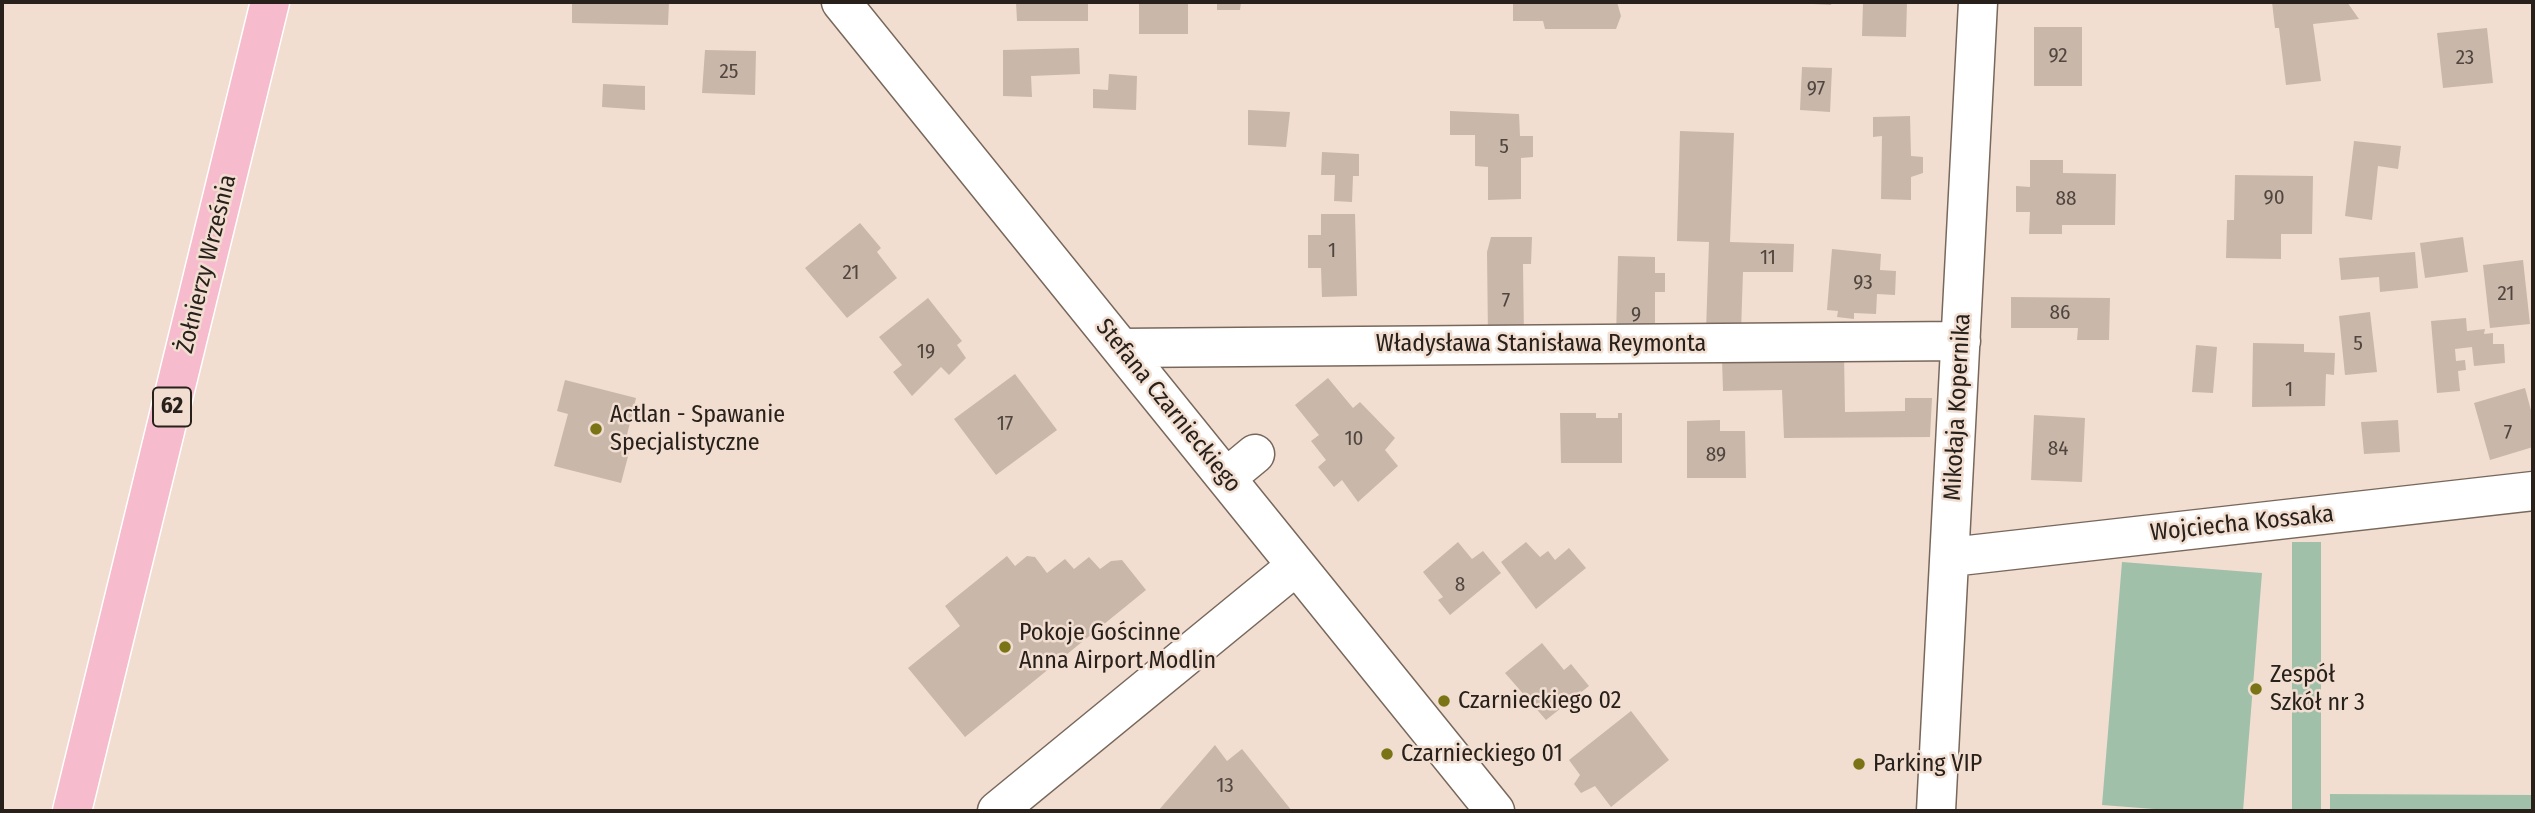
<!DOCTYPE html>
<meta charset="utf-8">
<style>
body{margin:0}
#map{position:relative;width:2535px;height:813px;overflow:hidden;background:#f1ded0;font-family:"Fira Sans Condensed",sans-serif}
canvas{display:block}
.frame{position:absolute;inset:0;border:4px solid #27201b;pointer-events:none}
</style>
<div id="map">
<canvas width="2535" height="813"></canvas>
<div class="frame"></div>
</div>
<script>
const context = document.querySelector('canvas').getContext('2d');
context.lineJoin = 'round';
function fill(path, color) { context.fillStyle = color; context.fill(path, 'evenodd'); }
const toPath = rows => new Path2D(rows.map(r => 'M' + r).join(''));
function strokePath(path, color, width, dash) { context.strokeStyle = color; context.lineWidth = width; context.lineCap = dash ? 'butt' : 'round'; context.setLineDash(dash || []); context.stroke(path); }
function label(font, color, halo, rows, align = 'center') {
  context.font = font + ' "Fira Sans Condensed",sans-serif'; context.lineWidth = 5; context.setLineDash([]); context.textBaseline = 'middle'; context.strokeStyle = halo; context.fillStyle = color; for (const [text, x, y, turn = 0] of rows) {
    context.save(); context.translate(x, y); context.rotate((+turn || 0) * Math.PI / 180); context.textAlign = isNaN(turn) ? turn : align; if (halo) context.strokeText(text, 0, 0); context.fillText(text, 0, 0); context.restore();
  }
}
fill(toPath([
 [2292,542,2321,542,2321,811,2292,811],
 [2122,562,2262,573,2243,811,2180,811,2102,805],
 [2330,794,2533,795,2533,811,2330,811]
]), '#a0c0aa');
fill(toPath([
 [572,2,669,2,668,25,572,23],
 [1016,2,1088,2,1088,21,1017,21],
 [1139,2,1188,2,1188,34,1139,34],
 [1217,2,1241,2,1240,10,1217,10],
 [1513,2,1617,2,1621,16,1616,29,1545,29,1543,21,1513,21],
 [1777,2,1832,2,1831,5],
 [1863,2,1907,2,1906,37,1862,36],
 [2272,2,2347,2,2359,19,2313,24,2321,81,2286,85,2279,28,2275,28],
 [2034,27,2082,27,2082,86,2034,86],
 [2487,28,2493,83,2443,88,2437,33],
 [1079,48,1080,74,1031,76,1032,97,1003,96,1003,50],
 [705,50,756,51,755,95,702,93],
 [1802,67,1832,68,1830,112,1800,110],
 [1109,74,1137,76,1136,110,1093,108,1093,89,1108,90],
 [603,84,645,86,645,110,602,107],
 [1248,110,1290,112,1286,147,1248,145],
 [1450,111,1519,114,1520,136,1533,136,1533,157,1521,158,1521,199,1488,200,1488,167,1475,166,1475,135,1450,135],
 [1910,116,1911,156,1923,157,1923,173,1911,177,1911,200,1881,199,1882,136,1873,137,1873,117],
 [1680,131,1734,133,1730,242,1794,244,1793,272,1743,272,1741,332,1706,331,1709,242,1677,241],
 [2354,141,2401,146,2398,169,2378,166,2372,220,2345,216],
 [1322,152,1359,154,1359,176,1353,176,1352,202,1334,201,1335,175,1321,175],
 [2030,160,2063,160,2063,173,2116,174,2115,225,2062,225,2062,234,2029,234,2030,212,2016,212,2016,186,2030,187],
 [2235,175,2313,176,2312,234,2281,234,2281,259,2226,258,2227,220,2234,220],
 [1321,214,1355,214,1357,296,1322,297,1321,268,1308,268,1308,235,1321,235],
 [860,223,881,248,877,252,897,278,847,318,805,268],
 [1491,237,1532,237,1531,264,1523,264,1524,337,1488,338,1487,252],
 [2463,237,2468,272,2425,278,2420,243],
 [1832,249,1881,254,1880,270,1896,271,1895,295,1877,294,1876,314,1854,313,1854,319,1837,317,1838,311,1827,310],
 [2415,252,2418,288,2380,292,2379,277,2341,280,2339,258],
 [1618,256,1655,257,1655,273,1665,273,1665,292,1655,292,1655,338,1616,338],
 [2523,260,2530,324,2490,328,2483,265],
 [2011,297,2110,298,2109,340,2077,340,2078,328,2011,328],
 [928,298,962,341,957,345,966,358,949,375,941,367,912,396,893,372,902,365,879,337],
 [2370,312,2377,372,2345,375,2339,316],
 [2466,318,2467,331,2485,329,2484,334,2493,333,2493,344,2504,344,2505,363,2474,366,2472,347,2455,349,2456,361,2465,360,2466,370,2458,371,2460,391,2437,393,2431,321],
 [2253,343,2304,344,2304,352,2335,353,2334,375,2326,374,2325,406,2252,407],
 [2196,345,2217,347,2213,393,2192,392],
 [1844,353,1845,412,1905,411,1905,398,1932,398,1930,437,1784,438,1782,390,1723,391,1722,359],
 [1015,374,1057,430,996,475,954,419],
 [1328,378,1353,408,1360,402,1395,438,1385,450,1398,466,1358,502,1342,480,1334,487,1318,467,1326,460,1311,441,1319,435,1295,405],
 [565,380,636,398,625,443,631,445,621,483,554,466,568,414,557,411],
 [2525,388,2533,418,2533,447,2490,460,2474,403],
 [1560,413,1596,413,1596,418,1618,418,1618,413,1622,413,1622,463,1561,463],
 [2034,415,2085,418,2082,482,2031,480],
 [1720,420,1720,431,1745,431,1746,478,1687,478,1687,421],
 [2398,420,2400,452,2364,454,2361,422],
 [1458,542,1472,559,1483,551,1501,573,1450,615,1438,600,1443,597,1423,572],
 [1526,542,1540,557,1548,551,1555,560,1569,548,1586,568,1536,609,1501,562],
 [1007,556,1015,566,1027,556,1035,557,1047,573,1065,559,1074,569,1089,557,1100,569,1111,561,1122,560,1146,590,965,737,908,668,960,626,945,606],
 [1542,643,1564,670,1571,664,1589,686,1546,720,1505,673],
 [1631,711,1669,760,1611,807,1595,786,1581,793,1574,784,1580,775,1569,760],
 [1215,745,1227,761,1242,749,1292,811,1158,811]
]), '#c9b7aa');
const minor = toPath([
 [841,2,1495,811],
 [1121,348,1961,341],
 [1226,478,1255,454],
 [1951,557,2533,491],
 [997,811,1296,566],
 [1936,811,1978,2]
]);
const major = toPath([
 [72,811,270,2]
]);
strokePath(minor, '#78675b', 41);
strokePath(major, '#fff', 41);
strokePath(minor, '#fff', 38);
strokePath(major, '#f6bccd', 38);
for (const [x, y, r, color] of [
 [596,429,7,"#7b7416"],
 [1005,647,7,"#7b7416"],
 [2256,689,7,"#7b7416"],
 [1444,701,7,"#7b7416"],
 [1387,754,7,"#7b7416"],
 [1859,764,7,"#7b7416"]
]) { const dot = new Path2D(); dot.arc(x, y, r, 0, 2 * Math.PI); context.fillStyle = color; context.fill(dot); strokePath(dot, '#f1ded0', 2.5); }
label('21px', '#50463f', null, [
 ["92",2058,56],
 ["23",2465,58],
 ["25",729,72],
 ["97",1816,89],
 ["5",1504,147],
 ["90",2274,198],
 ["88",2066,199],
 ["1",1332,251],
 ["11",1768,258],
 ["21",851,273],
 ["93",1863,283],
 ["21",2506,294],
 ["7",1506,301],
 ["86",2060,313],
 ["9",1636,315],
 ["5",2358,344],
 ["19",926,352],
 ["1",2289,390],
 ["17",1005,424],
 ["7",2508,433],
 ["10",1354,439],
 ["84",2058,449],
 ["89",1716,455],
 ["8",1460,585],
 ["13",1225,786]
]);
for (const [x, y, w] of [
 [172,407,38]
]) { const box = new Path2D(); box.roundRect(x - w / 2, y - 19.5, w, 39, 5); context.fillStyle = '#f1ded0'; context.fill(box); strokePath(box, '#27201b', 2); }
label('bold 23px', '#27201b', null, [
 ["62",172,407]
]);
label('24px', '#27201b', '#f1ded0', [
 ["Żołnierzy Września",207,264,-76],
 ["Władysława Stanisława Reymonta",1541,344],
 ["Stefana Czarnieckiego",1168,406,51],
 ["Mikołaja Kopernika",1958,407,-87],
 ["Wojciecha Kossaka",2242,524,-6]
]);
label('24px', '#27201b', '#f1ded0', [
 ["Actlan - Spawanie",610,415],
 ["Specjalistyczne",610,443],
 ["Pokoje Gościnne",1019,633],
 ["Anna Airport Modlin",1019,661],
 ["Zespół",2270,675],
 ["Szkół nr 3",2270,703],
 ["Czarnieckiego 02",1458,701],
 ["Czarnieckiego 01",1401,754],
 ["Parking VIP",1873,764]
], 'left');
</script>
